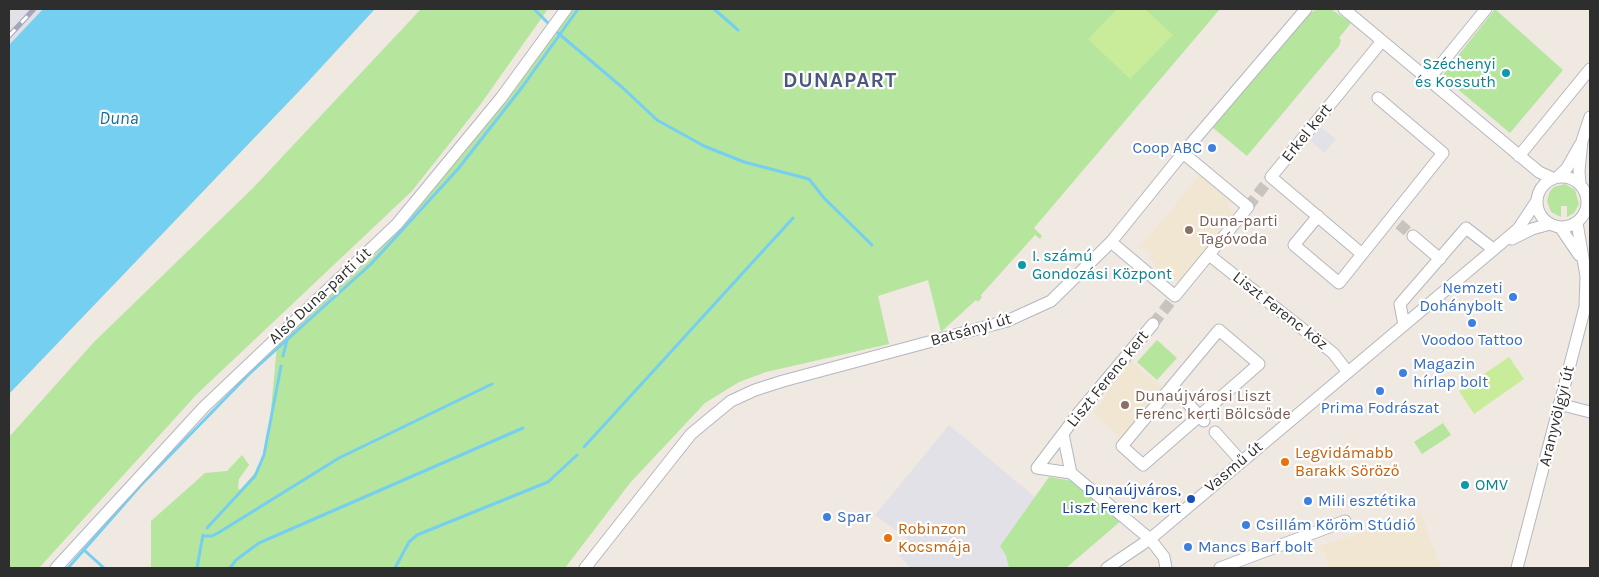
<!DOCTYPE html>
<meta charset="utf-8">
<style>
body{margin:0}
#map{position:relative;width:1599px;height:577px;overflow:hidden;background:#efe9e1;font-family:Karla,sans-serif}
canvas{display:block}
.frame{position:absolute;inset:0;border:10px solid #2e2e2e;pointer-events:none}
</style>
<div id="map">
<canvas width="1599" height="577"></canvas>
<div class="frame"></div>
</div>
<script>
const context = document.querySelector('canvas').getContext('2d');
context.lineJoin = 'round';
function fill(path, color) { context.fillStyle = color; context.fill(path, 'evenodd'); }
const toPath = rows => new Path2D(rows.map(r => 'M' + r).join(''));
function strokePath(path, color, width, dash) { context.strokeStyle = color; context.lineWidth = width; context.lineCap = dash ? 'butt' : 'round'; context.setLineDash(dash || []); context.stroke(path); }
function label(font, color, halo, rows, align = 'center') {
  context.font = font + ' Karla,sans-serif'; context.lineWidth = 4.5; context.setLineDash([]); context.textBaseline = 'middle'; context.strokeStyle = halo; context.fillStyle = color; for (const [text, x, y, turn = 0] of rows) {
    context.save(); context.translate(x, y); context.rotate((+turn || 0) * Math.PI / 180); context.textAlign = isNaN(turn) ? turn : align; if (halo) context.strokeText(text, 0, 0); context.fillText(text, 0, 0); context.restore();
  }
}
fill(toPath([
 [9,9,43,9,9,45],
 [1321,127,1336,139,1324,153,1310,140],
 [949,425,1035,497,1000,546,1006,556,1009,568,910,568,898,554,906,538,875,515]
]), '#e3e1e8');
fill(toPath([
 [1200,175,1231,201,1228,208,1233,212,1232,215,1234,217,1179,283,1169,275,1166,277,1154,267,1156,264,1149,258,1152,254,1143,247,1140,250,1139,248],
 [1131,361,1164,389,1124,440,1093,413,1104,400,1105,393],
 [1421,514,1441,568,1330,568,1324,553,1316,547]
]), '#f0e6d1');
fill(toPath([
 [421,9,548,9,480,105,412,191,197,394,39,568,9,568,9,437,94,342,253,188],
 [570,9,1220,9,1034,228,1042,236,1040,239,1035,235,981,295,982,297,978,302,976,300,941,332,928,280,878,296,889,344,766,372,739,382,705,403,630,483,565,568,151,568,151,521,205,473,227,471,242,455,249,465,239,479,238,488,240,490,259,468,268,442,277,345,372,258,483,128],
 [1318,9,1331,9,1351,23,1339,38,1341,40,1339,46,1247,156,1212,127,1310,13],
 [1495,9,1563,70,1510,133,1442,76],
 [1565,184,1575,190,1579,204,1574,213,1567,217,1567,206,1561,206,1561,217,1551,212,1547,201,1550,191,1554,187],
 [1157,340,1177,358,1157,380,1137,362],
 [1443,423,1451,435,1422,454,1414,442],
 [1049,477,1073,481,1122,520,1066,568,1009,568,1006,556,1000,546]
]), '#b6e59e');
fill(toPath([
 [1117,9,1145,9,1173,35,1130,79,1088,39],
 [1509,357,1524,379,1474,414,1459,391]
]), '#c9ec9a');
fill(toPath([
 [43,9,375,9,304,86,9,394,9,45]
]), '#75cff0');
strokePath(toPath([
 [534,9,550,25],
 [714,9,738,30],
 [558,33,623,88,657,120,704,146,744,162,809,179,824,198,872,245],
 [283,356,287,340],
 [584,447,793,218],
 [207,528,255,476,264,455,281,366],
 [203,536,212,536,218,533,339,458,492,384],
 [84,550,104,568],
 [68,568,141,485,249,374,371,264,458,169,523,86,578,9],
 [197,568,203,535],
 [230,568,236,560,259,543,523,428],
 [395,568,409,542,417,535,548,482,577,455]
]), '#75cff0', 3);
strokePath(toPath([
 [1248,207,1271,177],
 [1399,224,1413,236],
 [1153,324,1175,296]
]), '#c8c4bd', 11, [11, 5.5]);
const minor = toPath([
 [1344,9,1539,172,1552,178],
 [1428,80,1486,9],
 [1519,156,1590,69],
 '1537 202a25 25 0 1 1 50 0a25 25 0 1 1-50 0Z',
 [1558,177,1567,168,1580,145],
 [1580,184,1579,171,1582,141,1590,117],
 [1318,216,1294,245,1339,283,1443,153,1378,98],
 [1560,227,1579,255],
 [1413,236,1440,259],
 [1512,239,1532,229,1550,224],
 [1111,242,1175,296,1248,207,1183,153],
 [1362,254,1271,177,1382,41],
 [1209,255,1333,353,1347,371],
 [1404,325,1400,304,1466,228,1493,249],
 [1219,330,1259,364,1143,465,1122,446,1219,330],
 [1172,386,1204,421],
 [1559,404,1590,412],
 [1215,432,1241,461],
 [1063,434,1071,473,1037,468,1080,411,1153,324],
 [1071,473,1150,539,1164,557,1166,568],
 [56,568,204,407,397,224,501,98,566,9],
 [585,568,691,434,731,401,755,390,783,381,1007,321,1051,301,1111,242,1183,153,1306,9],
 [1107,568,1150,539,1518,229,1536,202],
 [1220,568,1345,521],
 [1517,568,1585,307,1586,276,1577,223]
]);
strokePath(minor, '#b4b7c1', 13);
strokePath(minor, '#fff', 11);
const rail = toPath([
 [9,36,34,9]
]);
strokePath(rail, '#a3a6b8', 5);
strokePath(rail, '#fff', 3, [9]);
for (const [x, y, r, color] of [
 [1506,73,5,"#0f9aa8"],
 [1212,148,5,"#3f7fe0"],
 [1189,230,5,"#8d6e63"],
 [1022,265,5,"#0f9aa8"],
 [1513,297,5,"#3f7fe0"],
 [1472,323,5,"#3f7fe0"],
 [1403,373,5,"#3f7fe0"],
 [1380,391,5,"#3f7fe0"],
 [1125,405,5,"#8d6e63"],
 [1285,462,5,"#e8710a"],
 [1465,485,5,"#0f9aa8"],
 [1191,499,5,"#1a4fb4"],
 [1308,501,5,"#3f7fe0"],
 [827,517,5,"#3f7fe0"],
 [1246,525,5,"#3f7fe0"],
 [888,538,5,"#e8710a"],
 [1188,547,5,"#3f7fe0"]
]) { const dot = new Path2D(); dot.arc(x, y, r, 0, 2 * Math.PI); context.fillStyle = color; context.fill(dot); strokePath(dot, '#fff', 2); }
label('16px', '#0d838f', '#fff', [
 ["Széchenyi",1496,64,"right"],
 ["és Kossuth",1496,82,"right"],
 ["I. számú",1032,256],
 ["Gondozási Központ",1032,274],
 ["OMV",1475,485]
], 'left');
label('16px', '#2e2e2e', '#fff', [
 ["Erkel kert",1307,133,-51],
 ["Alsó Duna-parti út",320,296,-43],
 ["Liszt Ferenc köz",1280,311,38],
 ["Batsányi út",971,330,-16],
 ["Liszt Ferenc kert",1108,379,-51],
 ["Aranyvölgyi út",1557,416,-76],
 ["Vasmű út",1234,467,-40]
]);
label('16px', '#366cbe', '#fff', [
 ["Coop ABC",1202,148,"right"],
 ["Nemzeti",1503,288,"right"],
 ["Dohánybolt",1503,306,"right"],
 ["Voodoo Tattoo",1472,340,"center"],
 ["Magazin",1413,364],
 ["hírlap bolt",1413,382],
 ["Prima Fodrászat",1380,408,"center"],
 ["Mili esztétika",1318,501],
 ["Spar",837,517],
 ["Csillám Köröm Stúdió",1256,525],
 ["Mancs Barf bolt",1198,547]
], 'left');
label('16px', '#785e54', '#fff', [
 ["Duna-parti",1199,221],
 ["Tagóvoda",1199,239],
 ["Dunaújvárosi Liszt",1135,396],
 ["Ferenc kerti Bölcsőde",1135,414]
], 'left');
label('16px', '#c56008', '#fff', [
 ["Legvidámabb",1295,453],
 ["Barakk Söröző",1295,471],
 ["Robinzon",898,529],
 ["Kocsmája",898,547]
], 'left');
label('16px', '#164399', '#fff', [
 ["Dunaújváros,",1181,490],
 ["Liszt Ferenc kert",1181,508]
], 'right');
label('italic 18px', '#0d6fa3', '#fff', [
 ["Duna",119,119]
]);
context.letterSpacing = '1px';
label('bold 21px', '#4d5680', '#fff', [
 ["DUNAPART",840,81]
]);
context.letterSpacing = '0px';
</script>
